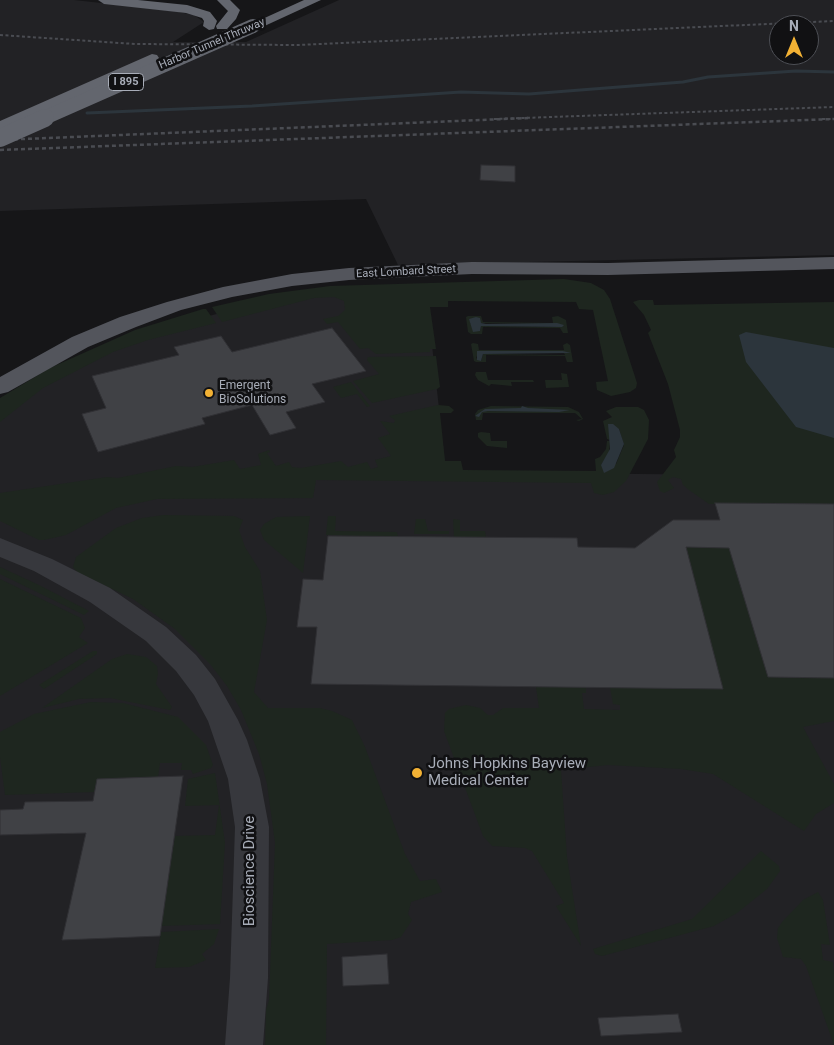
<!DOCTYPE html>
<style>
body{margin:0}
#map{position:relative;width:834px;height:1045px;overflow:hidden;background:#161618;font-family:Roboto,sans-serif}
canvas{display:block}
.north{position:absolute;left:769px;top:15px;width:50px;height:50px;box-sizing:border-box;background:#111113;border:1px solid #4d4f55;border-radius:50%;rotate:0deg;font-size:14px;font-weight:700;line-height:20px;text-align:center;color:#a8adb8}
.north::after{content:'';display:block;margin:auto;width:18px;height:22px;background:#f2b134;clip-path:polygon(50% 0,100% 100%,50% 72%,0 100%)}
</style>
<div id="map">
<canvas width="834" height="1045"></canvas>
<div class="north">N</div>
</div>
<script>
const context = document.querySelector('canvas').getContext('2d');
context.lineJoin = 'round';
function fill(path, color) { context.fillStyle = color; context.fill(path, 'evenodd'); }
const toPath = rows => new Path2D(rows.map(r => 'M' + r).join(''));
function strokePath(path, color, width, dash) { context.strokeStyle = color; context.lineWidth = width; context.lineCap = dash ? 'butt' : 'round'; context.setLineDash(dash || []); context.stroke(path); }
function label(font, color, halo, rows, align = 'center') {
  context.font = font + ' Roboto,sans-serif'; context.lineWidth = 5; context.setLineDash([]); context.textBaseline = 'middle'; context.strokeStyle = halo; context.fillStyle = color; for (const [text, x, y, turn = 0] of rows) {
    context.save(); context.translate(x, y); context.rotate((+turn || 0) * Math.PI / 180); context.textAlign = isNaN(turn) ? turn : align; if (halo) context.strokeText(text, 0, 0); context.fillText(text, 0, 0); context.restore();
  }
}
fill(toPath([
 [0,0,74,0,174,11,194,15,204,22,173,42,246,42,339,0,834,0,834,255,398,265,366,199,0,211],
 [779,25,809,25,809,55,779,55],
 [336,293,432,345,446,472,834,476,834,1045,0,1045,0,412,103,353,187,322,235,309]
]), '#222225');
fill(toPath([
 [564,279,591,283,604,290,610,299,637,383,636,388,630,392,611,396,597,390,596,382,608,381,593,310,579,309,576,302,448,301,448,307,430,307,436,349,430,349,430,352,376,354,368,348,360,349,338,322,327,324,323,319,338,316,345,310,344,301,334,297,314,298,222,322,212,307,269,294,330,286],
 [639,300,653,300,654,305,834,302,834,504,709,504,689,490,683,485,681,479,673,477,668,480,674,488,664,493,660,491,657,482,676,457,674,450,680,437,680,430,668,384,648,333,651,330,644,315,633,302],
 [203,309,206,309,216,323,148,340,113,352,43,388,0,422,0,398,50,368,135,330],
 [468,316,481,316,483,322,553,323,552,317,558,316,566,320,568,333,563,333,560,328,483,327,482,334,471,334,468,332,466,317],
 [470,323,553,324,562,327,481,326,480,331],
 [473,343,478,344,479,350,564,350,563,345,567,343,570,345,573,362,567,362,565,356,486,355,486,362,476,362,474,361,471,344],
 [479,351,563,351,565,355,483,354,481,361,476,358],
 [436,356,440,387,437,389,372,403,353,381,379,374,367,360,368,357],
 [476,372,486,372,488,380,533,380,534,382,511,382,512,386,491,384,489,386,478,380,475,375],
 [561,373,567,374,569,387,546,388,545,380,562,380],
 [351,382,370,406,367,407,357,394,341,398,333,387],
 [438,405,449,406,454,410,451,413,440,413,445,461,461,461,463,470,596,471,595,459,600,457,606,449,607,441,610,441,609,453,601,465,616,464,624,445,619,429,610,435,610,440,607,439,603,421,612,417,606,411,616,407,638,407,644,410,649,420,648,439,626,481,614,492,603,495,594,493,591,483,316,480,313,498,157,499,116,508,66,535,44,540,39,540,0,521,0,493,107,477,118,478,176,466,192,467,234,460,240,469,261,465,258,454,269,450,270,452,267,453,276,466,289,462,292,467,301,468,341,461,348,467,367,462,371,469,378,467,375,460,391,456,378,438,390,434,380,421,394,423,395,420,389,416],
 [491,406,568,407,579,412,583,419,579,421,576,420,582,419,575,413,483,413,482,420,476,420,475,414,478,410],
 [481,432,490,433,491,441,507,441,507,448,487,446,478,437,478,433],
 [164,515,234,516,243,520,239,530,245,547,260,571,267,620,254,692,268,708,320,708,332,711,352,720,365,747,405,854,420,881,436,879,442,892,411,902,408,914,412,920,401,937,392,940,327,944,326,1045,265,1045,266,1010,269,1000,275,843,267,784,259,754,241,710,227,686,210,664,175,629,133,599,77,572,73,567,76,557,116,528,142,518],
 [310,516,303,573,264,540,260,530,264,524,276,517],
 [328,516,336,516,335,531,397,532,398,537,326,535],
 [416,519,425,519,428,531,449,531,449,534,414,534],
 [453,519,460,520,460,531,485,531,486,537,454,537],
 [686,547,729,548,768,677,834,678,834,721,803,727,834,784,834,803,816,814,804,831,713,774,681,769,608,765,561,770,567,857,581,946,556,906,564,903,532,851,525,848,492,846,483,836,444,731,445,713,449,709,466,705,480,708,488,715,493,715,503,708,539,708,536,687,586,687,586,693,582,693,584,709,620,710,620,705,613,704,610,687,722,688],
 [0,567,39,585,89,611,84,615,0,574],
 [0,579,81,618,85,628,79,637,88,643,0,696],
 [93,651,97,651,97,654,44,689,39,685],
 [127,654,146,657,157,666,158,674,156,684,172,707,170,710,110,698,79,699,42,708,112,659],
 [91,702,123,703,178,717,206,745,213,765,211,768,193,774,191,770,181,770,182,763,160,763,158,777,98,779,94,792,5,795,0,757,0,732,34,714],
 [215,773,225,843,220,924,161,926,175,836,215,835,219,805,185,806,188,779],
 [761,851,779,866,780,871,767,889,737,913,714,926,602,956,595,954,593,949,692,919],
 [818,892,823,900,830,945,821,944,823,960,833,962,834,974,834,1045,806,966,801,959,783,957,777,938,778,928,782,922,803,900],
 [219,929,214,944,202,954,206,960,189,967,155,968,161,932]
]), '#1e261f');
fill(toPath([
 [476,317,480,318,481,323,486,324,557,323,564,325,562,327,481,326,480,331,473,332,469,319],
 [746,332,834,348,834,438,796,427,746,362,739,335],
 [477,351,563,351,571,353,483,354,481,361,477,360],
 [522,406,528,408,570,410,559,412,488,411,482,412,479,417,475,416,485,409,521,408],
 [608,424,613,424,619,429,624,444,614,468,604,473,601,465,610,449]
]), '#2c353c');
strokePath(toPath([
 [87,113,252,106,461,92,529,94,683,82,708,77,796,71,834,72]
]), '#2c353c', 3);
const building = toPath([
 [481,165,515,166,515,182,480,180,481,165],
 [332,328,366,371,312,384,325,402,286,412,296,428,270,435,252,405,202,418,205,424,98,452,82,414,106,408,92,376,179,355,174,347,221,336,232,352,332,328],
 [715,503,834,504,834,678,768,677,729,548,686,547,723,689,311,684,317,627,297,627,303,579,323,580,328,536,577,538,578,547,635,548,673,520,720,520,715,503],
 [183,776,160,936,62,940,86,833,0,835,0,810,23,809,25,802,93,801,97,779,183,776],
 [387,954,389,984,343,986,342,957,387,954],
 [678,1014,682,1032,601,1036,598,1018,678,1014]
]);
fill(building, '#404145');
strokePath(building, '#303034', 1);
fill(toPath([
 [0,538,52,559,110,588,166,627,196,655,215,679,238,720,247,740,260,779,269,827,268,978,263,1045,225,1045,230,978,235,827,228,779,208,721,194,695,176,671,146,641,90,602,34,571,0,557,0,538]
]), '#37383d');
fill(toPath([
 [834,257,834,269,608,275,472,274,349,280,292,286,232,297,181,310,136,327,88,347,8,392,0,394,0,377,72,337,120,317,167,302,223,287,292,274,349,268,472,262,608,263,834,257]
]), '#53555c');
fill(toPath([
 [98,0,138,0,187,5,210,12,217,21,214,29,209,30,203,26,204,21,202,18,186,13,104,4,98,0],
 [217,0,230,0,240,10,236,19,227,29,217,29,216,26,228,11,217,0],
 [304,0,321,0,258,29,248,29,247,26,304,0],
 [152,54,157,55,159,58,157,61,98,90,0,132,0,121,152,54]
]), '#63666e');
strokePath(toPath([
 [0,35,135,44,298,45,834,21],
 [494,119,834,107],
 [822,119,834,119]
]), '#4a4c52', 2, [3, 2.5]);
strokePath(toPath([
 [0,140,528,118],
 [0,150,834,119]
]), '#4a4c52', 2.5, [4, 3]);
strokePath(toPath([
 [42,119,253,26]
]), '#63666e', 14);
strokePath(toPath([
 [0,138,45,118]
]), '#63666e', 18);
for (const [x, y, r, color] of [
 [209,393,5,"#f2b134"],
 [417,773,6,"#f2b134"]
]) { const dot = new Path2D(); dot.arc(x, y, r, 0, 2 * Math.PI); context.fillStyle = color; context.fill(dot); strokePath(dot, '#111113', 2); }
label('11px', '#a8adb8', '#111113', [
 ["Harbor Tunnel Thruway",212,44,-23],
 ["East Lombard Street",406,272,-3]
]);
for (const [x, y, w] of [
 [126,82,35]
]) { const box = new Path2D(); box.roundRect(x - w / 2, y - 8.5, w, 17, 4); context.fillStyle = '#111113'; context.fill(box); strokePath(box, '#a8adb8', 1); }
label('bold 11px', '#a8adb8', null, [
 ["I 895",126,82]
]);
label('12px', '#a8adb8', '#111113', [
 ["Emergent",219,386],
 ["BioSolutions",219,400]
], 'left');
label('15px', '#a8adb8', '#111113', [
 ["Johns Hopkins Bayview",428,764],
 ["Medical Center",428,781]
], 'left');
label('15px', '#a8adb8', '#111113', [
 ["Bioscience Drive",250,871,-90]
]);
</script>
